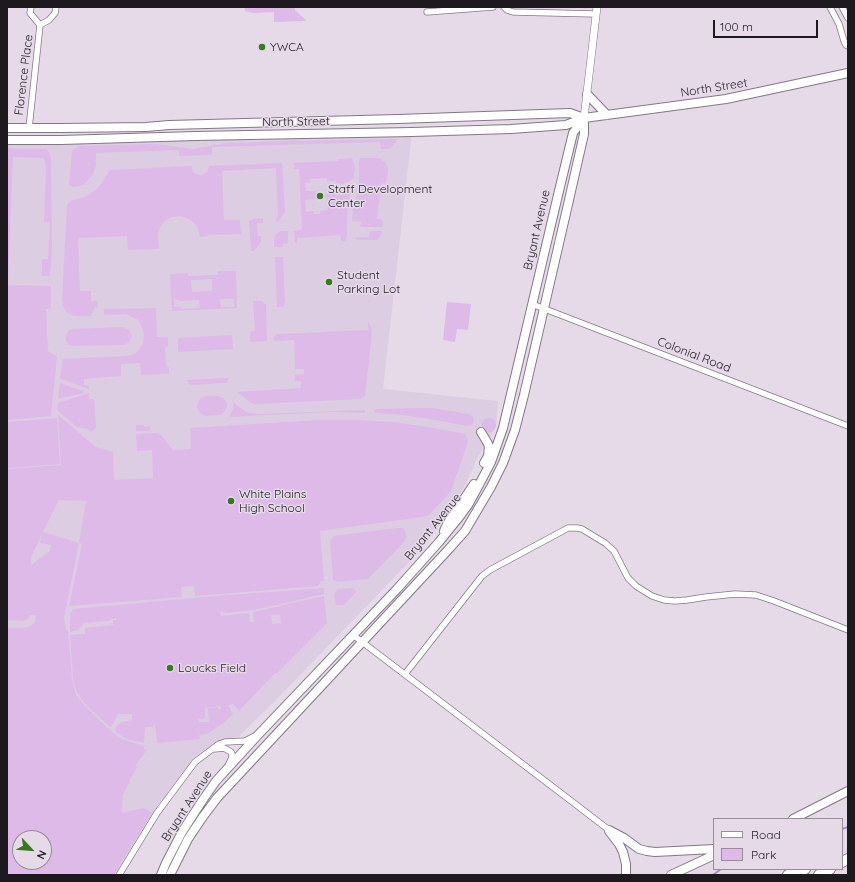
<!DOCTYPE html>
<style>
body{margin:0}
#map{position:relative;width:855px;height:882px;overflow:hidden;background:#e6dae9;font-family:Quicksand,sans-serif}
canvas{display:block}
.frame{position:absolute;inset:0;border:8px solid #1d191e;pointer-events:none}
.legend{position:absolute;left:713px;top:818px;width:130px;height:52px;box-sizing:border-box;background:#e6dae9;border:1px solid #968d98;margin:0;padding:5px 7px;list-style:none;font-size:12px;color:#1d191e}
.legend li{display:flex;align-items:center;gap:8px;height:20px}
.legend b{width:20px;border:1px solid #968d98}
.north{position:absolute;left:12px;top:830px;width:40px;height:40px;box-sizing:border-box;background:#e6dae9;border:1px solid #968d98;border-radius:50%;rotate:116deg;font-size:11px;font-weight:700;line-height:16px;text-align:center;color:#1d191e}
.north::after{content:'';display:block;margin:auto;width:14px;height:18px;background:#367a1c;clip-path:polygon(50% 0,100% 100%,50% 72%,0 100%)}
.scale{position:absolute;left:713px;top:20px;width:105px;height:18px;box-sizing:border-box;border:2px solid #1d191e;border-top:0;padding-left:5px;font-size:12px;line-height:14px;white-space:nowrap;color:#1d191e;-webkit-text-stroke:3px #e6dae9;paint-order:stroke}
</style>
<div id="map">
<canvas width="855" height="882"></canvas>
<div class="frame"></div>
<ul class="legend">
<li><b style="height:5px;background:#fff"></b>Road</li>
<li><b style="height:11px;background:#debae8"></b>Park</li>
</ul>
<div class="north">N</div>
<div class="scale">100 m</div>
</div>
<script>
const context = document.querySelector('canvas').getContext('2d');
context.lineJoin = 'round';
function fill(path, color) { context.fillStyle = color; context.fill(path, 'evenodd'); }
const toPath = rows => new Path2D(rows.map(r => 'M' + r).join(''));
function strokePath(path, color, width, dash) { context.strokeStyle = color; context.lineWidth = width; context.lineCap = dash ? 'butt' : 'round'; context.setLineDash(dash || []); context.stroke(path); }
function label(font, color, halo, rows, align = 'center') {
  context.font = font + ' Quicksand,sans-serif'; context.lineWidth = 3; context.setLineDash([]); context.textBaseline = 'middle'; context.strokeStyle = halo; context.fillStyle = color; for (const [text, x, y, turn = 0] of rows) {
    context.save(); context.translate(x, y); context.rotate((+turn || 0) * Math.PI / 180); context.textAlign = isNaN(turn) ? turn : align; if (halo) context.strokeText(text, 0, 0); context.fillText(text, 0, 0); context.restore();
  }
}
fill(toPath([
 [412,132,383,389,498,401,496,427,479,455,464,487,446,515,410,561,273,703,238,737,218,741,194,757,158,805,123,860,7,871,7,140],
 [20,838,44,838,44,862,20,862]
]), '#ddcde2');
fill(toPath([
 [245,7,295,7,295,10,298,13,306,20,306,21,274,22,274,12,253,13,245,11],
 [398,139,392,147,388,149,381,149,380,142,212,147,212,155,184,156,179,156,179,150,96,153,96,166,92,176,83,185,77,187,73,187,69,185,72,152,73,150,79,146,156,144,193,149,226,143,289,141,294,140,298,141],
 [7,148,16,149,46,149,49,152,51,157,52,252,50,276,42,276,42,259,48,259,50,222,44,222,46,167,44,158,13,157,8,279,7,279],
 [352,158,354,163,355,170,353,179,343,184,340,185,339,183,336,183,336,181,327,181,327,178,310,179,310,182,305,183,306,191,316,191,317,199,305,200,306,212,314,211,314,214,320,214,320,211,328,210,327,198,324,198,324,194,328,194,328,192,351,190,347,217,347,237,345,241,343,241,341,240,340,235,297,238,297,243,295,243,294,231,302,230,299,169,294,169,294,163,338,161,338,159],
 [360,158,379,158,385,162,388,168,388,171,386,182,384,184,381,183,377,219,381,219,383,221,382,227,360,227,361,222,352,221,353,204,359,190,359,162],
 [282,163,285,212,277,222,276,222,276,218,278,217,276,168,222,171,224,220,240,220,241,234,207,235,206,236,200,237,198,228,193,222,187,218,180,216,172,217,165,221,161,226,158,233,159,249,128,250,127,236,78,238,80,291,91,291,91,301,97,301,98,303,98,308,95,307,91,316,74,316,68,313,64,308,62,300,67,205,70,201,85,197,96,190,101,184,110,170,191,166,194,173,199,175,202,175,207,172,209,166],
 [263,218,263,223,257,223,258,236,261,236,261,242,254,251,251,251,249,221,252,220,252,219],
 [280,231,288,231,288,243,283,244,283,247,274,247,274,240,275,236],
 [370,231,381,231,382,232,381,235,377,240,357,240,355,239,355,238,357,237,369,237],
 [275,257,283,257,285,303,284,303,284,307,277,307],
 [218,271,236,271,237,308,172,311,170,274,188,273,188,276,218,275],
 [212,279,212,291,192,292,191,280],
 [174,299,181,301,199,300,200,308,181,309,181,307,174,307],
 [234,299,234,307,221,307,220,299],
 [7,285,51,286,51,308,46,309,48,351,57,357,51,416,7,420],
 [262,301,266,305,267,341,250,342,250,332,255,331,253,301],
 [447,302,471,304,468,330,457,329,455,342,443,340],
 [156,308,157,337,168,337,168,346,165,347,166,366,169,367,169,374,141,375,140,363,121,364,121,376,84,379,84,385,89,386,89,389,60,379,63,359,125,356,132,355,137,352,140,348,143,343,144,335,142,327,138,320,126,314,104,315,104,309],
 [368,322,371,327,372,332,365,397,364,396,361,399,256,404,251,403,247,400,237,392,301,388,301,381,295,381,295,375,304,374,304,369,295,369,294,340,274,341,274,337,277,334,370,330,368,328],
 [123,327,130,331,132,336,130,340,128,343,124,345,72,346,69,345,66,342,66,338,67,333,69,330,73,329],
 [232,335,233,349,178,352,178,338],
 [229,378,227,382,225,383,191,385,188,383,187,380],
 [60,383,83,391,83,393,58,399],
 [89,393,89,399,94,399,96,427,92,432,88,429,77,427,59,412,57,408,58,403],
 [206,396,218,396,223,398,227,403,227,406,225,411,221,415,206,416,200,413,197,408,198,403,200,399],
 [234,403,246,412,257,414,365,410,365,413,330,412,229,417,233,409],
 [422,408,432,408,469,414,473,417,474,421,472,425,467,426,430,419,403,415,375,413,374,411,376,409,380,409],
 [58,415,96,447,113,452,114,480,153,478,152,450,137,451,136,434,157,433,162,436,173,450,191,449,190,428,319,420,358,420,392,422,422,426,465,434,468,439,468,442,451,491,444,499,429,515,422,517,320,531,324,581,321,581,318,586,195,596,194,586,181,587,182,597,69,606,82,544,79,543,64,618,66,630,68,631,72,679,76,695,85,706,111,731,122,739,144,746,144,749,147,750,135,766,137,767,129,781,130,782,123,794,122,813,144,808,152,813,114,875,7,875,7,628,24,628,28,627,32,625,35,622,36,615,30,615,29,618,24,621,7,620,7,469,61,465],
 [59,500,86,501,79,543,43,532],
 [42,534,40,543,51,545,50,551,31,565,31,557],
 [20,838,44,838,44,862,20,862],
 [57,418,60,464,7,468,7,422],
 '482 425a7 7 0 1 1 14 0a7 7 0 1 1-14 0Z',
 [136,425,144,425,144,427,150,426,150,430,149,431,136,431],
 [397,528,402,528,405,531,406,537,404,542,368,579,338,582,333,580,330,542,333,536],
 [324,588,324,594,276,605,254,610,227,613,220,611,221,616,249,613,250,622,254,622,253,612,324,596,327,623,277,673,275,673,239,711,233,704,228,705,233,714,225,722,207,734,199,735,200,739,157,743,155,723,152,727,145,727,144,743,127,739,117,733,115,730,116,727,121,722,132,720,132,714,118,714,111,727,110,727,86,705,77,693,73,679,70,635,85,634,85,628,113,625,113,620,116,620,116,618,112,619,107,621,84,623,78,630,70,632,70,614,73,609,216,596],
 [280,615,281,623,272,624,271,615],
 [221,706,221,709,218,709,218,707,208,708,209,722,199,722,199,719,205,718,205,708],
 [354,588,356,592,344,605,336,605,334,594,338,589]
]), '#debae8');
strokePath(toPath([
 [842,829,848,827],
 [713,875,721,869]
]), '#b78ac4', 2);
const minor = toPath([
 [504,7,507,10,513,12,596,14],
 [830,7,839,24,844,41,846,45,848,46],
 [842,7,848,18],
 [427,12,493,7],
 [40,25,49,20,55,13,56,7],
 [29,128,40,25,30,13,31,7],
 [532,304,848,426],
 [353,635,566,797,609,830],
 [405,674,482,576,490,570,568,528,577,528,582,529,605,543,614,551,628,578,636,586,652,596,664,600,675,601,687,600,706,597,735,594,756,595,774,601,848,630],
 [214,749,224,748,231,752,232,754,232,757,229,764],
 [119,875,157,813,195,762,219,744,225,742,245,741,255,736]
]);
const tertiary = toPath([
 [584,118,597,7]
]);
const secondary = toPath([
 [587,94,607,115],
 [7,128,61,128,146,127,169,125,398,119,570,113,584,118],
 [7,140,61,140,195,136,412,132,511,129,566,125,584,118,726,99,848,73],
 [481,432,487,442,489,446,488,456,484,463],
 [444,531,447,524,474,484],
 [793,819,848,791],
 [609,830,624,838,639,849,647,851,655,852,714,849],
 [609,831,619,844,623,852,626,864,626,875],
 [161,875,166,863,182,832,202,801,216,781,258,735,397,589,439,542,460,516,468,505,480,483,491,462,503,428,558,195,573,133,584,118],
 [170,875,188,839,202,818,217,798,448,550,465,531,491,487,503,463,515,430,524,395,569,200,584,134,584,118],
 [671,875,714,855]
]);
const motorway = toPath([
 [842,862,848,859],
 [788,875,805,869],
 [819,875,830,869]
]);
strokePath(minor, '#827885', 7);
strokePath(tertiary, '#827885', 8);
strokePath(secondary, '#827885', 10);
strokePath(motorway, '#827885', 12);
strokePath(minor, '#fff', 5.5);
strokePath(tertiary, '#fff', 7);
strokePath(secondary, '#fff', 8);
strokePath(motorway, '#fff', 10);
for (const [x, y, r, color] of [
 [262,47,4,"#367a1c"],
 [320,196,4,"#367a1c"],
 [329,282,4,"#367a1c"],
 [231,501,4,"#367a1c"],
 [170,668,4,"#367a1c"]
]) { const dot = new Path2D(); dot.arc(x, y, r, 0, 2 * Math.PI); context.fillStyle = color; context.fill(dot); strokePath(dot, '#e6dae9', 1.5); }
label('12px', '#1d191e', '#e6dae9', [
 ["YWCA",270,47],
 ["Staff Development",328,189],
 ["Center",328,203],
 ["Student",337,275],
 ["Parking Lot",337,289],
 ["White Plains",239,494],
 ["High School",239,508],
 ["Loucks Field",178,668]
], 'left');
label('12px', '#1d191e', '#e6dae9', [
 ["Florence Place",24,75,-83],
 ["North Street",714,88,-9],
 ["North Street",296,122,-1],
 ["Bryant Avenue",537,230,-77],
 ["Colonial Road",694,355,21],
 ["Bryant Avenue",433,527,-51],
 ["Bryant Avenue",187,806,-57]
]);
</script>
